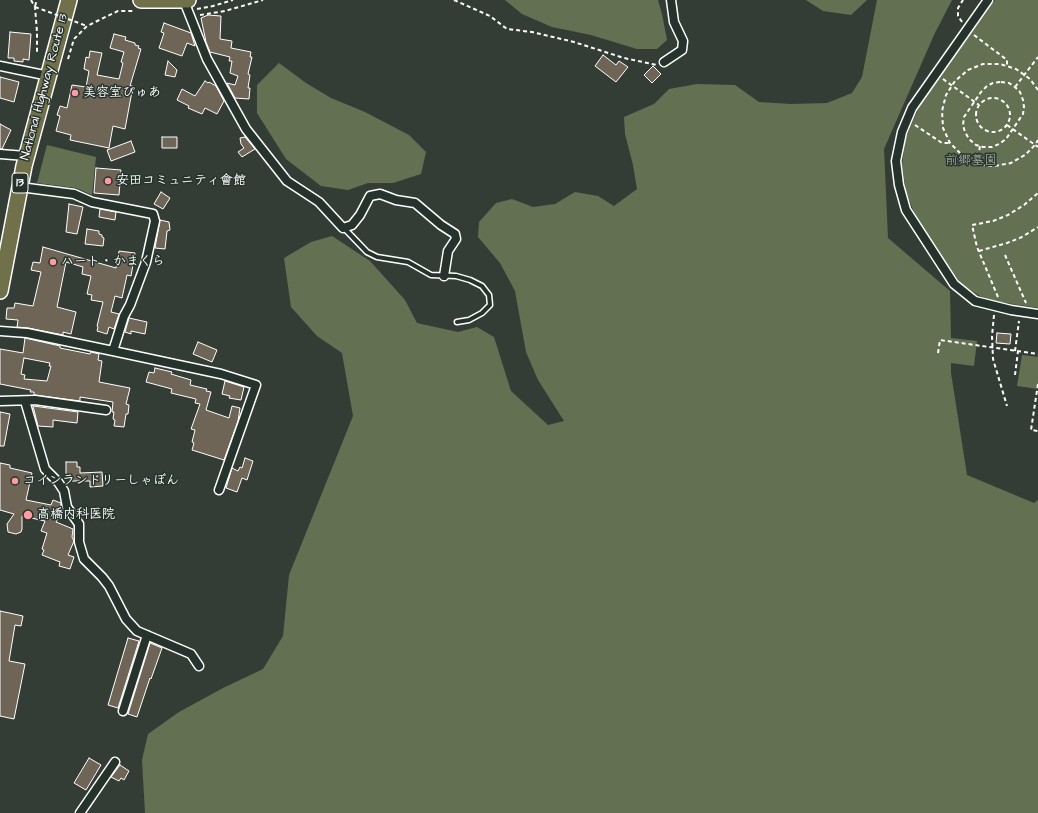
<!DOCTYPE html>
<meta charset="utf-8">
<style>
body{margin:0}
canvas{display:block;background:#343d35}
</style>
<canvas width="1038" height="813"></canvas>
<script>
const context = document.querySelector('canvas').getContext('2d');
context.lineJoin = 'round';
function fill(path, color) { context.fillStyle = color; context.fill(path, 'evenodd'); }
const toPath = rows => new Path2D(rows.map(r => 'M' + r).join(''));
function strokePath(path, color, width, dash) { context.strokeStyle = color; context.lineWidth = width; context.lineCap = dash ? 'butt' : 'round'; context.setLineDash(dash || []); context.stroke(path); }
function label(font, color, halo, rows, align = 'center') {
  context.font = font + ' "Architects Daughter","Klee One",sans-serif'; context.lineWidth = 3; context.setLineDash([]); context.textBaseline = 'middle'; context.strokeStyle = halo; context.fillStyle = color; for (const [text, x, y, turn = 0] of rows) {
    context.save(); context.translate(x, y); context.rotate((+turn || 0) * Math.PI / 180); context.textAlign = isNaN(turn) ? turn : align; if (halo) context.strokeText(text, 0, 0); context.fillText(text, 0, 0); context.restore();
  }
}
fill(toPath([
 [505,0,658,0,662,14,667,40,657,49,637,49,591,35,552,27,522,14],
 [806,0,867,0,851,15,823,11],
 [877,0,952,0,934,35,884,149,888,238,950,291,951,338,977,341,974,366,951,363,951,373,967,475,1034,503,1038,500,1038,813,145,813,142,760,148,734,179,712,223,688,263,669,283,636,289,575,353,416,342,353,317,336,291,307,284,258,311,242,332,236,370,261,405,300,417,323,458,332,477,327,494,337,511,391,548,425,564,421,538,380,526,352,515,291,500,263,478,237,479,222,496,203,512,199,533,207,555,204,575,192,598,196,614,206,637,189,633,165,625,134,624,117,654,104,669,89,697,84,735,85,759,102,791,104,827,103,852,93,862,77],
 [995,0,1038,0,1038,308,994,301,980,296,961,284,917,220,906,192,902,164,906,137,919,107],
 [279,63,306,83,331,98,365,112,409,135,426,152,421,174,393,183,368,183,348,190,321,186,286,159,257,113,257,85],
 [47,145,96,157,92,195,76,188,37,183],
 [1022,355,1038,357,1038,389,1017,386]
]), '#637051');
const building = toPath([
 [208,15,221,16,220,39,232,41,231,48,251,52,250,57,252,57,248,74,250,75,248,88,250,88,249,99,235,98,227,83,235,85,238,76,230,73,232,61,229,61,230,57,210,52,206,42,201,18,208,15],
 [164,23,191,33,195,46,187,43,182,56,159,48,164,33,161,32,164,23],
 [10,32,31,34,29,60,23,59,23,62,14,61,14,58,8,58,10,32],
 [114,34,126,37,125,40,135,43,135,45,139,46,138,48,141,49,130,86,133,86,125,129,113,126,109,148,70,140,71,135,56,131,60,116,57,115,60,106,67,108,72,85,86,87,89,71,84,69,86,57,89,58,90,51,102,53,97,75,119,79,123,63,121,62,124,52,110,48,114,34],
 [603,55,616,65,619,61,628,67,616,82,595,66,603,55],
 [168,61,177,70,175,77,165,75,168,61],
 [653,66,661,74,652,83,644,75,653,66],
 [0,77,19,82,14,102,0,98,0,77],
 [205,81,208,83,209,82,216,86,224,101,217,114,205,108,202,114,188,108,189,106,177,100,182,89,195,96,205,81],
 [0,124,11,130,2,149,0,149,0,124],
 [162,137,177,137,177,148,162,148,162,137],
 [245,137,255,149,242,157,238,152,244,148,241,144,240,138,245,137],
 [131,141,135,152,111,161,107,150,131,141],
 [96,168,121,170,119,195,94,193,96,168],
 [161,192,170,198,163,209,154,204,161,192],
 [69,204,83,207,77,234,66,232,69,204],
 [100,209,116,212,115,220,99,217,100,209],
 [160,220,169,222,170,230,167,231,165,249,155,248,160,220],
 [87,229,99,231,99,234,102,235,102,237,104,238,103,246,85,244,87,229],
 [43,247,116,268,119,251,135,253,131,276,127,275,122,298,115,296,111,312,119,314,114,329,109,327,107,334,97,331,98,327,97,326,103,302,91,300,92,295,87,294,91,276,82,274,83,267,66,262,57,307,76,312,71,334,63,332,63,335,28,328,17,327,18,320,6,319,7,308,14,308,15,303,33,306,41,272,31,270,33,262,40,263,43,247],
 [129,318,147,322,145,334,131,331,131,334,125,332,129,318],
 [997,333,1011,334,1010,344,996,343,997,333],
 [25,338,60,346,60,348,90,354,91,352,99,354,98,360,102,361,99,382,130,388,126,404,129,405,128,414,126,414,124,427,114,426,115,420,113,419,114,412,112,412,113,402,80,397,80,401,34,395,34,392,30,392,31,390,0,384,0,349,23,353,25,338],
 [24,358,50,363,49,366,51,366,47,381,24,379,25,375,21,374,24,358],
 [198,342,217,350,212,362,193,354,198,342],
 [155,368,172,372,171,374,191,380,190,385,207,389,206,391,211,392,206,410,229,418,232,406,240,408,238,421,224,460,192,450,194,443,192,442,195,430,191,429,200,404,195,403,196,399,171,393,172,389,146,382,149,372,154,373,155,368],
 [225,381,244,387,241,400,229,398,230,396,222,394,225,381],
 [33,406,78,412,77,423,53,420,53,427,38,426,33,406],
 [0,412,10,414,4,446,0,446,0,412],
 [245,458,253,461,247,480,242,478,237,492,226,488,232,468,238,471,240,467,242,468,245,458],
 [66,462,77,462,77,467,80,467,80,473,102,472,103,486,90,487,90,481,69,481,69,477,66,477,66,462],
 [0,463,10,465,10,468,32,473,26,500,51,505,53,500,61,503,60,509,62,510,56,522,73,529,72,537,74,541,68,555,74,557,70,569,59,566,60,562,42,555,44,550,42,549,47,533,41,531,45,521,22,516,22,529,21,532,16,534,8,532,7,524,14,514,0,510,0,463],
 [0,611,23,616,21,626,15,625,9,661,25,664,14,719,0,716,0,611],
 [128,638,139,641,118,708,108,705,128,638],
 [150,643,162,648,151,679,150,678,137,717,128,714,150,643],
 [89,758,101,765,86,790,74,783,89,758],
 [120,765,129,771,124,780,121,778,119,781,111,777,120,765]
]);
fill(building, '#6e6556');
strokePath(building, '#fff', 1);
const lane = toPath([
 [344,228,367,252,377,257,408,262,431,275,456,276,470,280,482,286,489,295,490,305,482,313,469,320,457,322]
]);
const street = toPath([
 [988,0,912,108,902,132,896,161,899,185,906,210,954,284,975,301,1011,310,1038,314],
 [184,1,207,59,246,129,287,181,319,202,343,228,352,225,360,215,370,196,380,194,396,200,415,203,441,225,455,234,456,239,448,251,444,276],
 [664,62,682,50,683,41,674,22,671,0],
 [0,66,49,76],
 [0,154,26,156],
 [20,187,74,194,92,202,153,214,155,221,146,262,130,305,124,316,113,351],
 [0,331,27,333,113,351,221,374,256,385,219,490],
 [0,401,35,400,106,410],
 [25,401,45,469,58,482,64,491,67,507,79,524,79,542,84,559,102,577,109,586,126,619,137,631,191,654,199,666],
 [123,711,147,635],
 [80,813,115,762]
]);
const highway = toPath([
 [141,0,188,0],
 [0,291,24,166,69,0]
]);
strokePath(lane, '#fff', 7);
strokePath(street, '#fff', 11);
strokePath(highway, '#fff', 18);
strokePath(toPath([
 [31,0,35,7,37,32,37,54],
 [454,0,490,16,507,29,532,32,574,42,624,58,657,65],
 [35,6,37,0],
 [197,9,213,6,233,0],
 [200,15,225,11,263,0],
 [962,22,958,16,958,8,963,0],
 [974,35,1007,60,1007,66],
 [68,59,74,39,87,26,118,11,135,11],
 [943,79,979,105],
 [1001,82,1009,83,1015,87,1020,92,1023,100,1024,107,1023,114,1006,139,999,144,992,147,983,147,976,145,969,139,965,132,963,125,964,117,981,92,987,86,993,83,1001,82],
 [1015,87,1038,57],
 [1038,90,1030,79,1016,69,1000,64,983,64,968,70,955,81,946,95,942,111,943,128,950,143,962,155,977,164,994,166,1011,163,1025,155,1035,145,1038,140],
 '976 115a17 17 0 1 1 34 0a17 17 0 1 1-34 0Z',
 [915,125,942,143,950,143],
 [1007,125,1038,147],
 [977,164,980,146],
 [979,251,1007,243,1022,237,1038,227],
 [1005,255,1026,303],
 [998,297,977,247,972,225,993,221,1008,215,1024,205,1038,193],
 [994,315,992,336,993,359,1007,406],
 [1015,351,1019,321],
 [938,353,940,340,1038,354],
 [1015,375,1018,351],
 [1038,384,1031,430,1038,431]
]), '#fff', 2, [4, 3]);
strokePath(lane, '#26332d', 4);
strokePath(street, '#26332d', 8);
strokePath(highway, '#70704a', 15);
strokePath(toPath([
 [35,7,87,26]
]), '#fff', 2, [4, 3]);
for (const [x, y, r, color] of [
 [75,93,4,"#ff9aa2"],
 [108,181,4,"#ff9aa2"],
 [53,262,4,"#ff9aa2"],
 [15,481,4,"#ff9aa2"],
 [28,515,5,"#ff9aa2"]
]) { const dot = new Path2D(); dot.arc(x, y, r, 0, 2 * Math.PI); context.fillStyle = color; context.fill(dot); strokePath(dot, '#26332d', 1.5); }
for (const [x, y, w] of [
 [20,183,16]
]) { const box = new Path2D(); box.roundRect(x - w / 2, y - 10, w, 20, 3); context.fillStyle = '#26332d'; context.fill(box); strokePath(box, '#fff', 1); }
label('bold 12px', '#fff', null, [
 ["13",20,183]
]);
label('13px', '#fff', '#26332d', [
 ["National Highway Route 13",45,87,-75]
]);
label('bold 13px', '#fff', '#26332d', [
 ["美容室ぴゅあ",83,93],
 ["安田コミュニティ會館",116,181],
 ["ハート・かまくら",61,262],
 ["コインランドリーしゃぼん",23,481],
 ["高橋内科医院",37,515]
], 'left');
label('13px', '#b9bfb1', '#26332d', [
 ["前郷墓園",971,161]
]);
</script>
